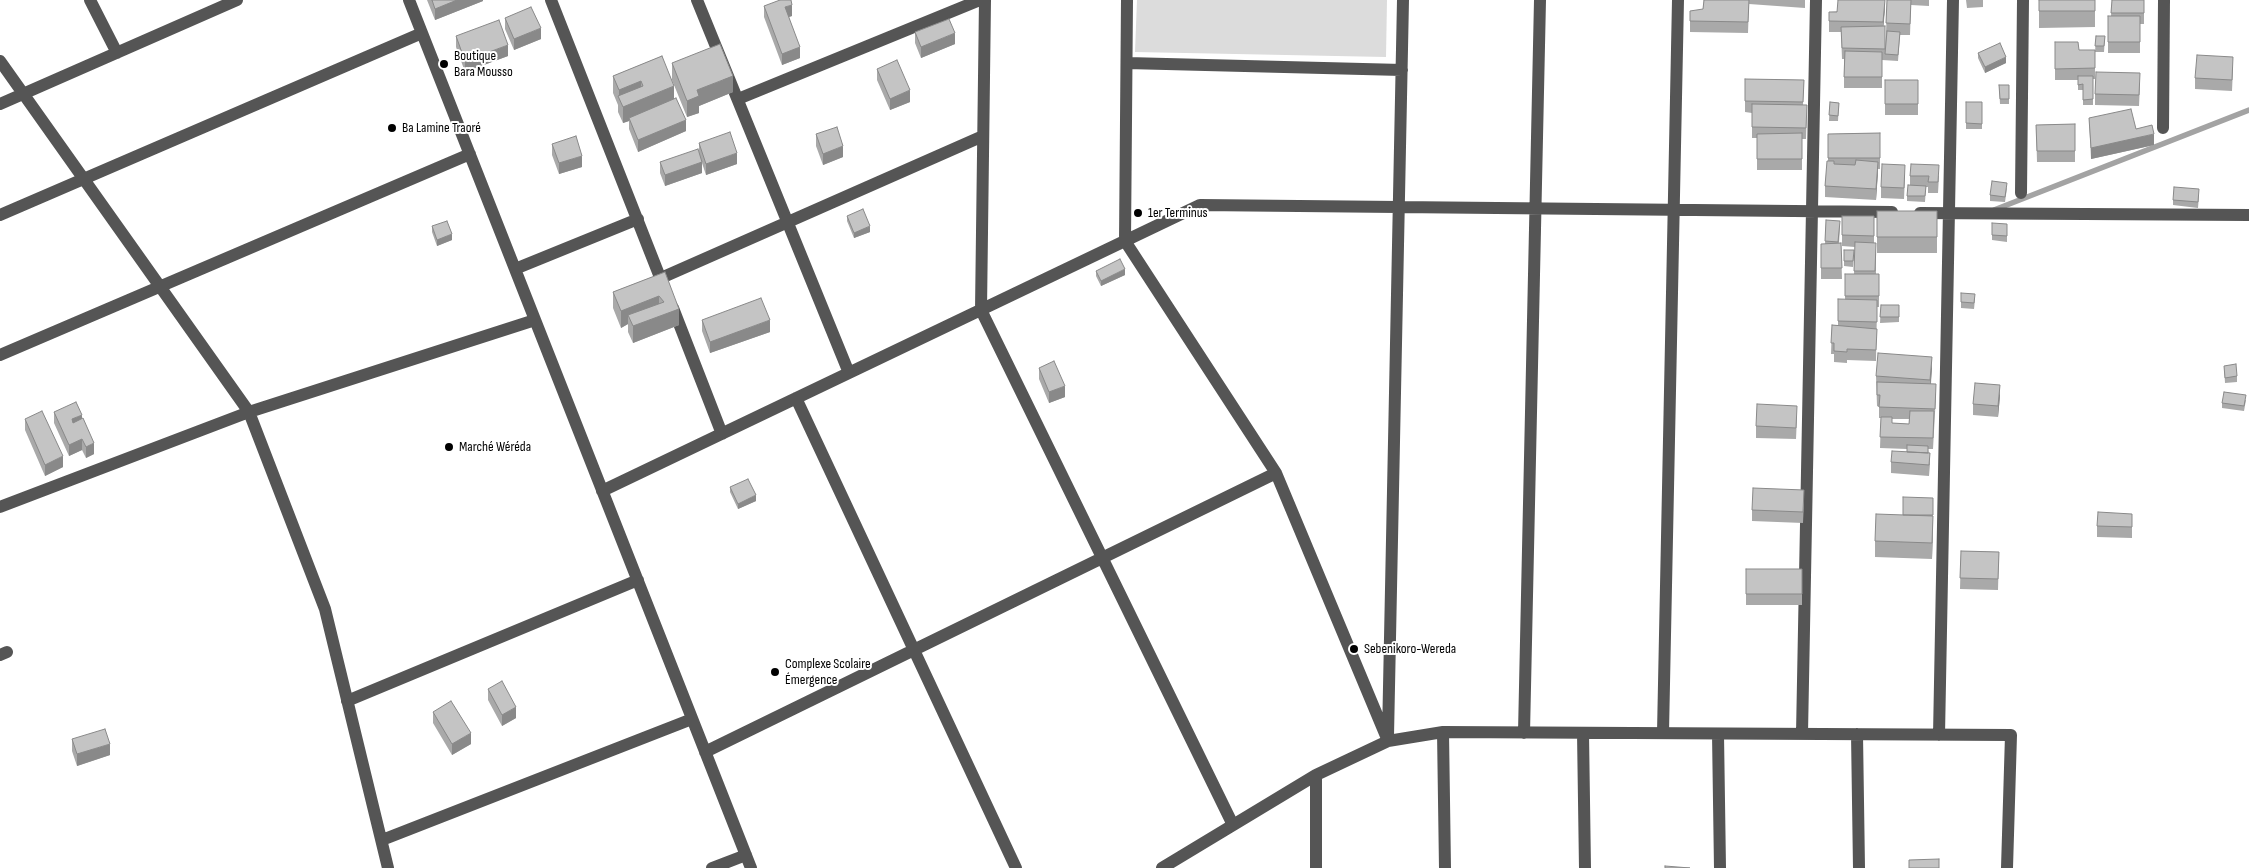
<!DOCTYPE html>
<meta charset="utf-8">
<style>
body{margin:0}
canvas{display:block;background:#fff}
</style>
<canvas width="2249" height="868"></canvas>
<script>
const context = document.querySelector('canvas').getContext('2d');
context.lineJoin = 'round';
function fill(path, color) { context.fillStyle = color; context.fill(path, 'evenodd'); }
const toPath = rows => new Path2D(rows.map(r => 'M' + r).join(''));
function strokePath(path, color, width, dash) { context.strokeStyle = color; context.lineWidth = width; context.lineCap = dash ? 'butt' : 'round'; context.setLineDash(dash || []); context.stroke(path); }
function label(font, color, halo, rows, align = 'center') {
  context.font = font + ' "Sofia Sans Condensed",sans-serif'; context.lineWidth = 4; context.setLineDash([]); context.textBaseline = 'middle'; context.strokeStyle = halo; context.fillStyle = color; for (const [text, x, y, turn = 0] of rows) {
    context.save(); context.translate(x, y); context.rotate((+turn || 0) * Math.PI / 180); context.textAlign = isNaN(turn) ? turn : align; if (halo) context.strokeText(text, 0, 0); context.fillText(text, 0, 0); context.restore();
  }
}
fill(toPath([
 [1137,0,1387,0,1386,57,1135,52]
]), '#dcdcdc');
strokePath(toPath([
 [1994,210,2249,110]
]), '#a3a3a3', 5.5);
strokePath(toPath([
 [90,0,117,53],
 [409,0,751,868],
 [551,0,665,290],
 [697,0,849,373],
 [985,0,981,310,1233,825],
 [1127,0,1125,241,1276,473,1388,741],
 [0,61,249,412,325,609,388,868],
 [1127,63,1402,70],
 [738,99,980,0],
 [0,104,237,0],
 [2163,128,2164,0],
 [2021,193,2023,0],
 [1920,213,2249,215],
 [0,215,422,33],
 [515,269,638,219],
 [661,278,983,136],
 [673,308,722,434],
 [0,355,470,154],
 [796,398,1016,868],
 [602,491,1200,205,1892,212],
 [0,507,249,412,535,320],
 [0,655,7,652],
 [347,701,638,580],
 [1443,732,1445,868],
 [1524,733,1540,0],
 [1583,733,1585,868],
 [1663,733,1678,0],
 [1718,734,1720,868],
 [1802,734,1816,0],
 [1857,734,1859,868],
 [1939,735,1953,0],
 [1388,736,1403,0],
 [705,752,1276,473],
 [1316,775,1316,868],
 [382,840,692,719],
 [712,868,746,855],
 [1162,868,1316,775,1388,741,1443,732,2011,735,2007,868]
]), '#555', 12);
fill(toPath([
 [427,0,483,0,483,1,435,20],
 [1704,0,1805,0,1805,8,1749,4,1748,33,1690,32,1690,21,1703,9],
 [1887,0,1929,0,1929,6,1911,5,1910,35,1900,35,1898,61,1882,60,1882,88,1844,88,1844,59,1842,59,1841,32,1829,32,1829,12,1885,8,1883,26,1885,26,1885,54,1886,34],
 [1966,0,1983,0,1983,7,1967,8],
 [2039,0,2095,0,2095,27,2039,28],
 [2112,0,2144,0,2144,24,2140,24,2140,53,2108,53,2108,16,2111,16],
 [764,6,792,16,789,17,800,58,782,65,764,17],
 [505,18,541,39,514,50,505,29],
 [915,32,955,44,921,58,915,43],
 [456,36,508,56,465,72,456,47],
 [2096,36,2105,36,2104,52,2095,52],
 [2055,42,2079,50,2095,50,2095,79,2093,79,2093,105,2083,105,2083,90,2078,90,2078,80,2055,80],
 [1978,53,2006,63,1985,73,1978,58],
 [662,56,674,99,686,131,638,152,629,129,629,121,623,123,618,112,618,105,613,93,613,76],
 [672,63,733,92,699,106,699,113,687,117,672,80],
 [2233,68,2232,91,2195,89,2195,78],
 [877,69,910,102,890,110,877,80],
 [1745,79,1804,80,1803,105,1807,105,1806,139,1802,139,1802,170,1757,170,1757,138,1752,138,1752,113,1745,112],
 [1885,80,1918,80,1918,115,1885,115],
 [2140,84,2139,106,2095,105,2095,94],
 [1999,85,2009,85,2009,104,2000,104],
 [1830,102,1839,103,1838,121,1829,121],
 [1982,102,1982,129,1966,129,1966,123],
 [2089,118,2136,129,2154,145,2091,159],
 [2075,124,2075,162,2037,162,2036,125],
 [1880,133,1880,169,1878,169,1876,200,1825,197,1825,186,1828,161,1828,134],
 [816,134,843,157,823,165,816,146],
 [699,143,737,164,706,175,702,163,702,173,665,186,660,173,660,162,699,153],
 [552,144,582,167,559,174,552,155],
 [1905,176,1904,199,1881,198,1881,187],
 [1910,176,1939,176,1938,193,1928,193,1928,187,1926,187,1925,202,1907,201,1907,196,1910,185],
 [2007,188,2005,202,1990,201,1990,195],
 [2199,195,2198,208,2173,205,2173,200],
 [1877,211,1937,211,1937,253,1877,253],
 [847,216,870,232,854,238,847,221],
 [1842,216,1874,216,1874,243,1876,255,1876,274,1879,274,1879,307,1877,307,1876,361,1847,360,1847,363,1834,362,1834,354,1831,354,1832,325,1838,325,1838,299,1845,300,1845,274,1854,274,1855,247,1842,246],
 [1826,220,1840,226,1839,243,1841,243,1842,279,1821,279,1821,244,1825,244],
 [2007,224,2007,242,1992,240,1992,235],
 [432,226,452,240,437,246,432,232],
 [1844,250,1854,256,1853,267,1844,266],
 [1096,271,1125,275,1101,286,1096,276],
 [665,272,679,325,633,343,628,332,628,324,621,328,613,308,613,292],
 [1961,293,1975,299,1974,309,1961,308],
 [1881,305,1899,305,1899,322,1880,323],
 [702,320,770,332,710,353,702,331],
 [2224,366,2237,376,2237,382,2225,383],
 [1039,368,1065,397,1049,403,1039,379],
 [1932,368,1931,384,1936,395,1933,449,1928,449,1930,464,1929,476,1891,473,1891,462,1907,452,1907,449,1880,448,1881,418,1879,418,1879,407,1877,406,1876,376],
 [1892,419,1909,419,1909,424,1892,423],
 [2000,396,1998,417,1973,415,1973,404],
 [2246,400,2244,411,2222,408,2222,403],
 [54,412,82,419,94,454,86,458,82,450,69,456,54,423],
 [1797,417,1796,439,1756,438,1756,426],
 [25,419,63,467,45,476,25,430],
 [730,487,756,501,738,509,730,492],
 [1933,498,1932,559,1875,557,1875,541],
 [1804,501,1803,523,1752,521,1752,510],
 [2132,525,2132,538,2097,537,2097,526],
 [1961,551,1999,552,1998,590,1960,589],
 [1746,569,1802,569,1802,605,1746,605],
 [488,689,516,718,502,726,488,700],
 [433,712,471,744,452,755,433,723],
 [72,739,110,755,77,766,72,751]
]), '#a9a9a9');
fill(toPath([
 [457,0,483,0,483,1,435,20,435,9],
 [1885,0,1885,8,1883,33,1883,22],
 [792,5,792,16,785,18,785,7],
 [541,28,541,39,514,50,514,39],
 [955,33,955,44,921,58,921,47],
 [508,45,508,56,465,72,465,61],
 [800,47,800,58,782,65,782,54],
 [2006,57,2006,63,1985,73,1985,67],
 [733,76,733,92,699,106,699,113,687,117,687,101,697,90],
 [641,81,641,97,619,97,619,90],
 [674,86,674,102,629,118,629,121,623,123,623,107],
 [910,90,910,102,890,110,890,99],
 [686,120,686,131,638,152,638,140],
 [2154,134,2154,145,2091,159,2091,148],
 [843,146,843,157,823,165,823,154],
 [737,153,737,164,706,175,706,164],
 [582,156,582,167,559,174,559,163],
 [702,162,702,173,665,186,665,175],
 [1878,162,1878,173,1876,200,1876,189],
 [870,226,870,232,854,238,854,233],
 [452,234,452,240,437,246,437,240],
 [1125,269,1125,275,1101,286,1101,281],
 [659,296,659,313,628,315,628,324,621,328,621,311],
 [679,309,679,325,633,343,633,326],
 [770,320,770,332,710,353,710,342],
 [1932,357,1932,368,1930,391,1930,380],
 [2000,385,2000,396,1998,417,1998,406],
 [1065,386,1065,397,1049,403,1049,392],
 [82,415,82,426,72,430,72,419],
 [82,439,82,450,69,456,69,445],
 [94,443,94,454,86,458,86,447],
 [63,456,63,467,45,476,45,465],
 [756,495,756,501,738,509,738,504],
 [1933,516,1933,533,1932,559,1932,543],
 [516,707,516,718,502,726,502,715],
 [471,733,471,744,452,755,452,744],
 [110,744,110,755,77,766,77,754]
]), '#898989');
const building = toPath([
 [432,0,457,0,435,9,432,0],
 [780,0,791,0,792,5,785,7,800,47,782,54,764,6,780,0],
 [1704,0,1749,0,1748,22,1690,21,1690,11,1703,9,1704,0],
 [1838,0,1885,0,1883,22,1829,21,1829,12,1837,12,1838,0],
 [1887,0,1911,0,1910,24,1886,23,1887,0],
 [2039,0,2095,0,2095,11,2039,11,2039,0],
 [2112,0,2144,0,2144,13,2111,13,2112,0],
 [531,7,541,28,514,39,505,18,531,7],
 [2108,16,2140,16,2140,42,2108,42,2108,16],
 [949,19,955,33,921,47,915,32,949,19],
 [499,20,508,45,465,61,456,36,499,20],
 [1885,26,1885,49,1842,48,1841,27,1885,26],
 [1887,31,1900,32,1898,55,1885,54,1887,31],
 [2096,36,2105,36,2104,46,2095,46,2096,36],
 [2055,42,2078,42,2079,50,2095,50,2095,68,2055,69,2055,42],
 [2000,43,2006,57,1985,67,1978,53,2000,43],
 [720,44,733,76,697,90,699,96,687,101,672,63,720,44],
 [1845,51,1882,52,1882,77,1844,77,1845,51],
 [2197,55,2233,57,2232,80,2195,78,2197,55],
 [662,56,674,86,623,107,618,96,643,86,641,81,619,90,613,76,662,56],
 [897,60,910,90,890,99,877,69,897,60],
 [2096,72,2140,73,2139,95,2095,94,2096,72],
 [2078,76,2093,76,2093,99,2083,100,2083,84,2078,85,2078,76],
 [1745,79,1804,80,1803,102,1745,101,1745,79],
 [1885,80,1918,80,1918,104,1885,104,1885,80],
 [1999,85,2009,85,2009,99,2000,99,1999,85],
 [676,98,686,120,638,140,629,118,676,98],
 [1830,102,1839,103,1838,116,1829,115,1830,102],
 [1966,102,1982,102,1982,124,1966,123,1966,102],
 [1752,104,1807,105,1806,128,1752,127,1752,104],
 [2131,109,2136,129,2152,125,2154,134,2091,148,2089,118,2131,109],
 [2075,124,2075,151,2037,151,2036,125,2075,124],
 [837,127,843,146,823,154,816,134,837,127],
 [730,132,737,153,706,164,699,143,730,132],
 [1802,133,1802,159,1757,159,1757,134,1802,133],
 [1880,133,1880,158,1828,158,1828,134,1880,133],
 [576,136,582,156,559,163,552,144,576,136],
 [698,149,702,162,665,175,660,162,698,149],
 [1856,160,1878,162,1876,189,1825,186,1827,161,1834,161,1834,164,1855,165,1856,160],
 [1882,164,1905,165,1904,188,1881,187,1882,164],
 [1911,164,1939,165,1938,182,1928,182,1929,176,1910,176,1911,164],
 [1992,181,2007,183,2005,197,1990,195,1992,181],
 [1908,185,1926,186,1925,196,1907,196,1908,185],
 [2174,187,2199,189,2198,202,2173,200,2174,187],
 [863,209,870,226,854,233,847,216,863,209],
 [1877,211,1937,211,1937,237,1877,237,1877,211],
 [1842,216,1874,216,1874,236,1842,235,1842,216],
 [1826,220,1840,221,1838,242,1825,241,1826,220],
 [447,221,452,234,437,240,432,226,447,221],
 [1992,223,2007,224,2007,236,1992,235,1992,223],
 [1855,242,1876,243,1875,271,1854,271,1855,242],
 [1841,243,1842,268,1821,268,1821,244,1841,243],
 [1844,250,1854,250,1853,261,1844,261,1844,250],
 [1120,259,1125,269,1101,281,1096,271,1120,259],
 [665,272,679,309,633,326,628,315,664,302,659,296,621,311,613,292,665,272],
 [1845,274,1879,274,1879,296,1845,296,1845,274],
 [1961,293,1975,294,1974,303,1961,302,1961,293],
 [761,298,770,320,710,342,702,320,761,298],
 [1838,299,1877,300,1877,322,1838,321,1838,299],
 [1881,305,1899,305,1899,317,1880,317,1881,305],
 [1832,325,1877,329,1876,350,1847,349,1847,352,1834,351,1834,343,1831,343,1832,325],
 [1878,353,1932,357,1930,380,1876,376,1878,353],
 [1054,361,1065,386,1049,392,1039,368,1054,361],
 [2236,364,2237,376,2225,378,2224,366,2236,364],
 [1877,382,1936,384,1935,409,1879,407,1880,395,1877,395,1877,382],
 [1975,383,2000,385,1998,406,1973,404,1975,383],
 [2224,392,2246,395,2244,406,2222,403,2224,392],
 [76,402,82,415,72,419,73,423,83,418,94,443,86,447,82,439,69,445,54,412,76,402],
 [1757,404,1797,406,1796,428,1756,426,1757,404],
 [42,411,63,456,45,465,25,419,42,411],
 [1910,411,1934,411,1933,438,1880,437,1881,417,1892,417,1892,423,1909,424,1910,411],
 [1907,445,1928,446,1928,453,1907,452,1907,445],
 [1892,451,1930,453,1929,465,1891,462,1892,451],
 [748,479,756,495,738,504,730,487,748,479],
 [1753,488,1804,490,1803,512,1752,510,1753,488],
 [1903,497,1933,498,1933,515,1903,515,1903,497],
 [2098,512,2132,514,2132,527,2097,526,2098,512],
 [1876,514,1933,516,1932,543,1875,541,1876,514],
 [1961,551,1999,552,1998,579,1960,578,1961,551],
 [1746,569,1802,569,1802,594,1746,594,1746,569],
 [502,681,516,707,502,715,488,689,502,681],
 [451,701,471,733,452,744,433,712,451,701],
 [105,729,110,744,77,754,72,739,105,729],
 [1939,859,1939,868,1909,868,1909,860,1939,859],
 [1665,866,1690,868,1665,868,1665,866]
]);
fill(building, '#c4c4c4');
strokePath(building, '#898989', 1);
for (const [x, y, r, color] of [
 [444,64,5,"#000"],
 [392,128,5,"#000"],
 [1138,213,5,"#000"],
 [449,447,5,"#000"],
 [1354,649,5,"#000"],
 [775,672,5,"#000"]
]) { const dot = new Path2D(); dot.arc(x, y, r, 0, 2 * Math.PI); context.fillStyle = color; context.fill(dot); strokePath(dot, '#fff', 2); }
label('14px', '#000', '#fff', [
 ["Boutique",454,56],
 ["Bara Mousso",454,72],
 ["Ba Lamine Traoré",402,128],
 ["1er Terminus",1148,213],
 ["Marché Wéréda",459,447],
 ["Sebenikoro-Wereda",1364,649],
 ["Complexe Scolaire",785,664],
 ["Émergence",785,680]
], 'left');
</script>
